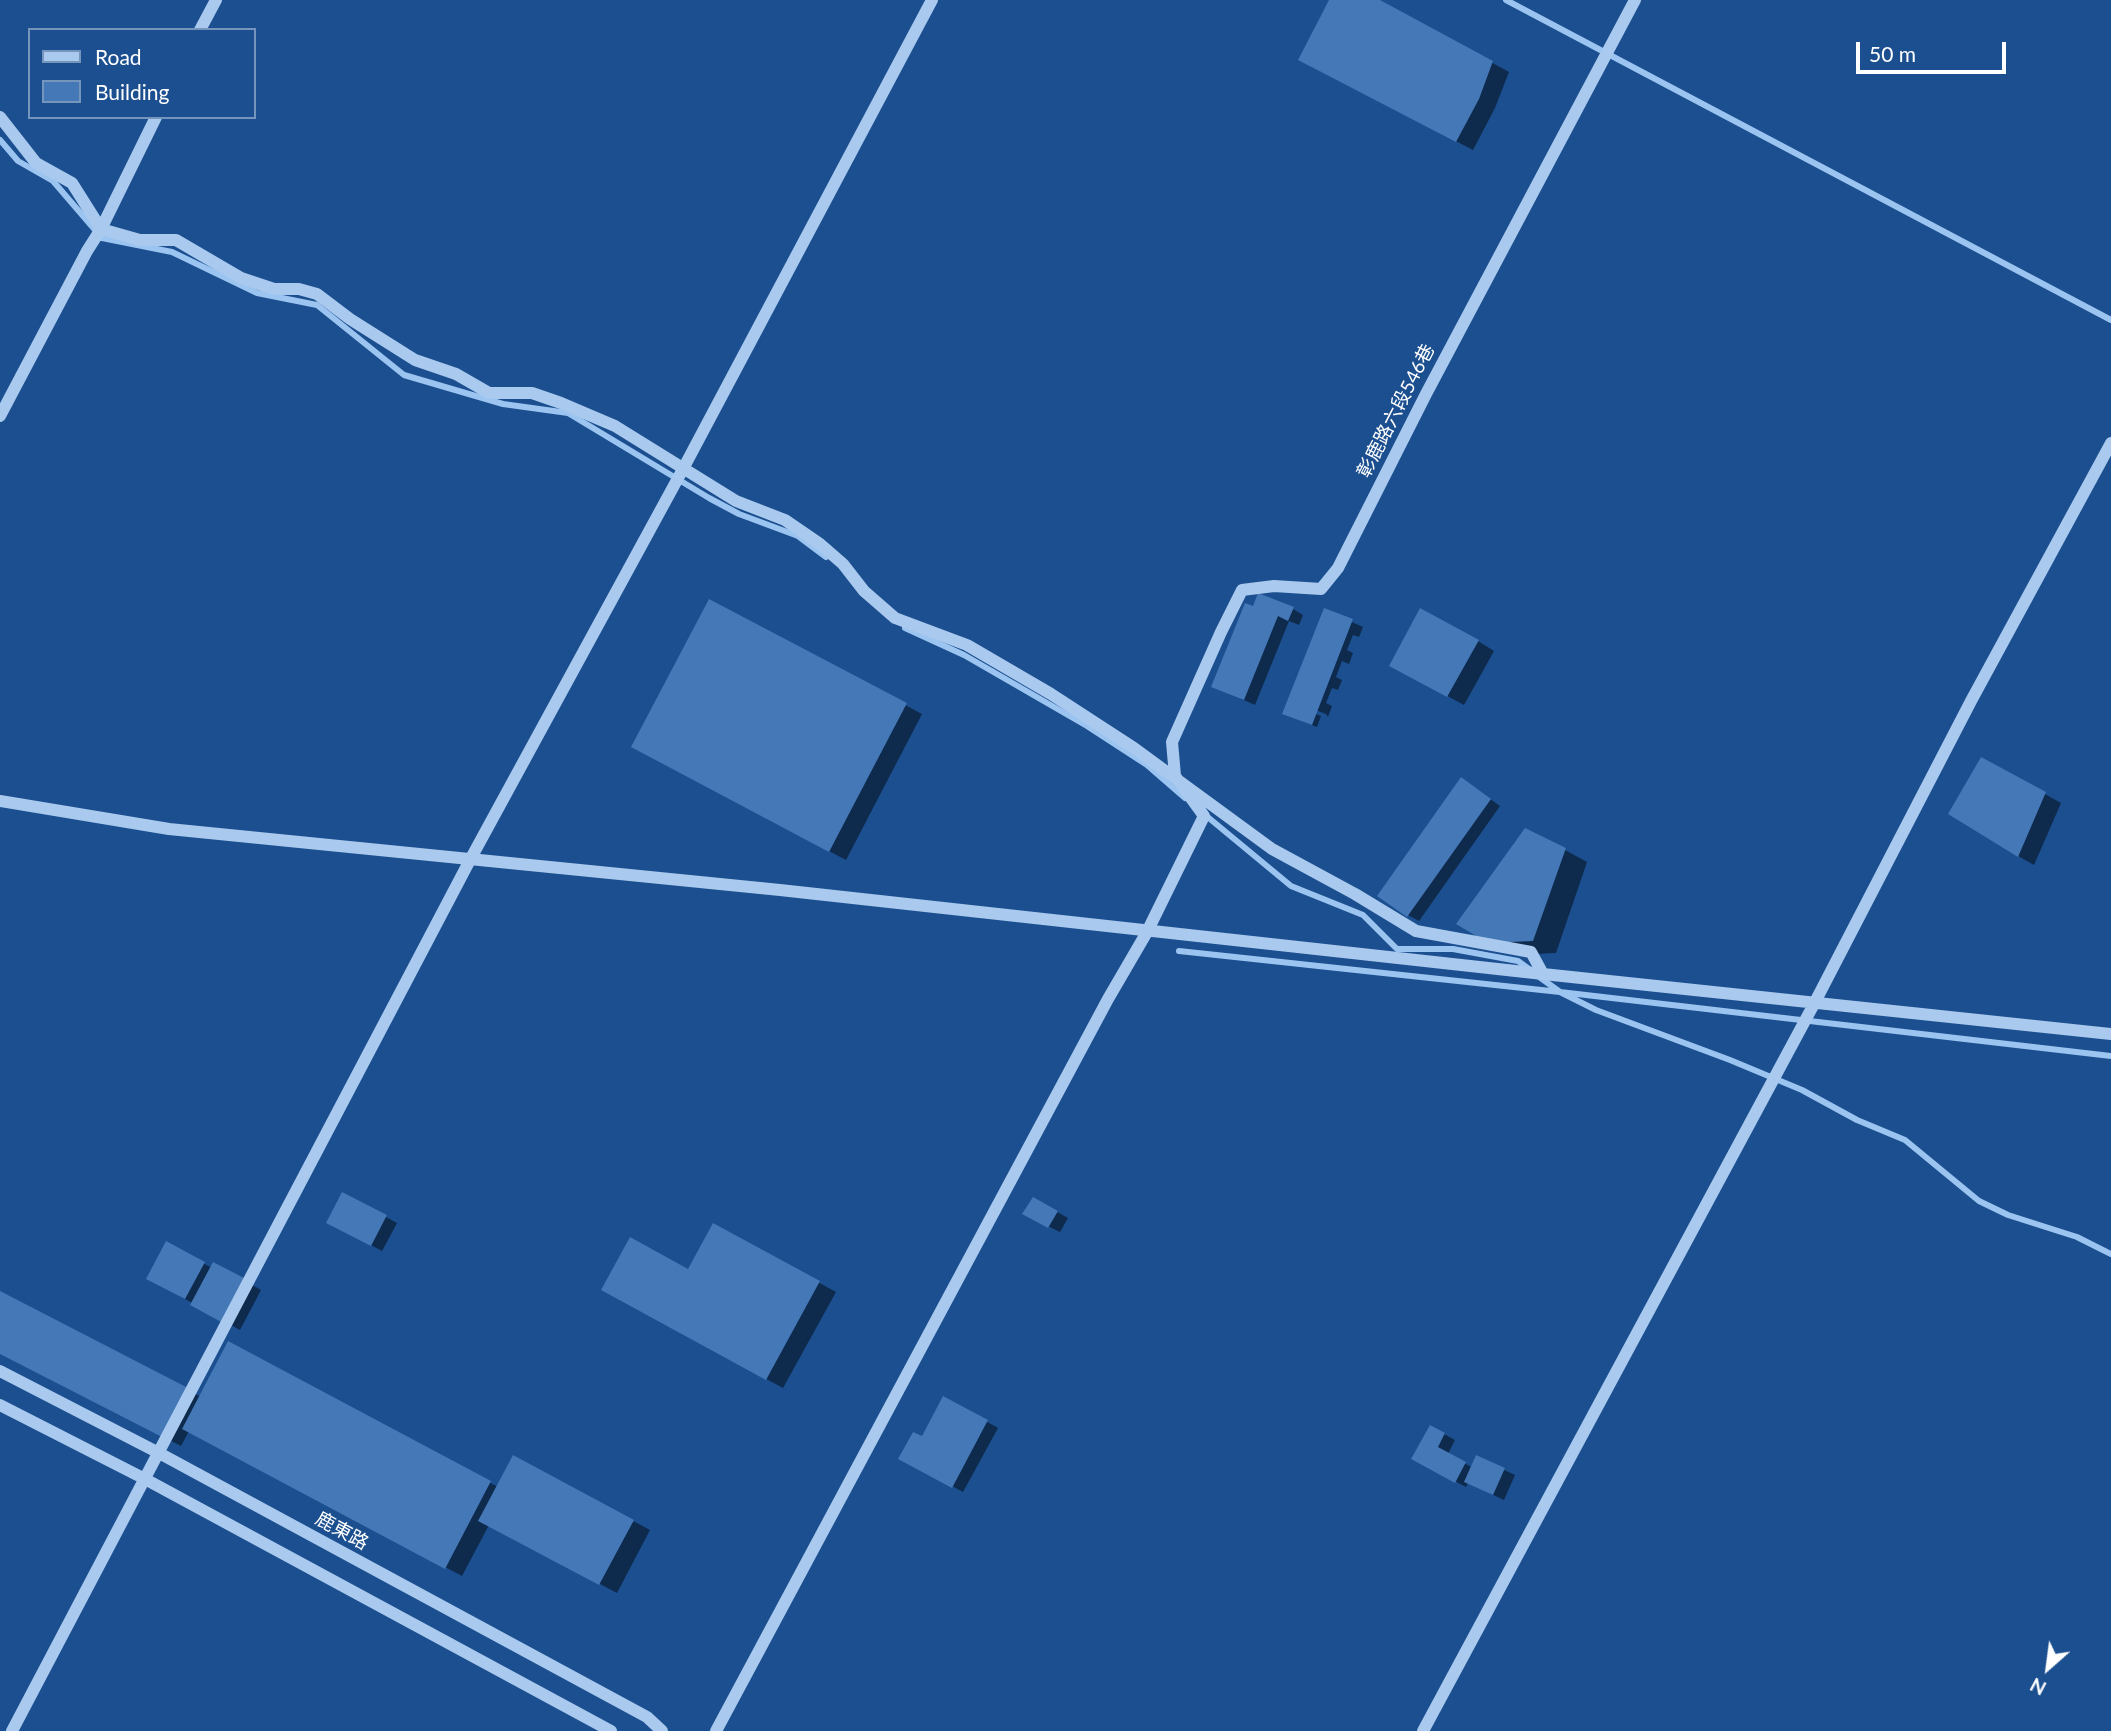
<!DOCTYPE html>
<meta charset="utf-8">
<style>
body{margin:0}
#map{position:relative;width:2111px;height:1731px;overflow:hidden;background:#1b4f8f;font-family:Lato,sans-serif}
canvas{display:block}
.legend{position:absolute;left:28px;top:28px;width:228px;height:91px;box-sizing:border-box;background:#1b4f8f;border:2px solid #7695bc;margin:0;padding:9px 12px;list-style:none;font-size:21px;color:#fff}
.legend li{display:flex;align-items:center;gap:14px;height:35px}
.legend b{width:35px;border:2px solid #7695bc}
.north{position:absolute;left:2013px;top:1633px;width:70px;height:70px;-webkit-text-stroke:5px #1b4f8f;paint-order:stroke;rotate:208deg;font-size:19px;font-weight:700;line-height:28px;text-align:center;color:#fff}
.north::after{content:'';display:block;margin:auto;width:24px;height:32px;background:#fff;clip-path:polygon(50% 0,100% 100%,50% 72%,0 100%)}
.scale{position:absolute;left:1856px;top:42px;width:150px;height:32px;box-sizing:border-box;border:4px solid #fff;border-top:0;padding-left:9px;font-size:21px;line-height:24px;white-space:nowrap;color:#fff;-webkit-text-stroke:5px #1b4f8f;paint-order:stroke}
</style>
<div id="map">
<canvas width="2111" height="1731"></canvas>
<ul class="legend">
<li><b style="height:9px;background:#a9c9ee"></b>Road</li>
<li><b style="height:19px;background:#4478b7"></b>Building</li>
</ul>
<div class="north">N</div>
<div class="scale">50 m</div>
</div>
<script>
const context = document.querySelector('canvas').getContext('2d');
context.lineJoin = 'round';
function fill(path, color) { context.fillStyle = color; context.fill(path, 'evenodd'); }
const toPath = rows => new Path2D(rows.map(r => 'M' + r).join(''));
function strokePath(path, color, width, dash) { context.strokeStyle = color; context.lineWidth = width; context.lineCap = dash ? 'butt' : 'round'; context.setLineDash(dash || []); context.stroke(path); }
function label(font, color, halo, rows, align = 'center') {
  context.font = font + ' Lato,"Noto Sans TC",sans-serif'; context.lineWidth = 5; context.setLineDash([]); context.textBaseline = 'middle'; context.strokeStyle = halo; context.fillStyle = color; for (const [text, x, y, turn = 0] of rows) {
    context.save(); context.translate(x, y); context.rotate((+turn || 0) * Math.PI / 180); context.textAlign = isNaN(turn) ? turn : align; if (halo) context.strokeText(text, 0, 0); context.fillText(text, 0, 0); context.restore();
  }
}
fill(toPath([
 [1330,0,1377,0,1509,72,1495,108,1473,150,1316,69],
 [710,602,922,714,846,860,650,756],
 [1254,609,1293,609,1303,615,1299,625,1289,621,1255,705,1213,686],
 [1325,610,1363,627,1359,637,1353,635,1347,650,1353,653,1349,664,1342,661,1336,677,1342,680,1338,690,1332,688,1326,703,1332,706,1328,717,1326,714,1298,703,1298,707,1321,716,1317,727,1289,716],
 [1478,641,1494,651,1464,705,1407,674],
 [1982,759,2061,803,2034,865,2018,856],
 [1472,786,1500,806,1419,921,1408,915],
 [1565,850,1587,862,1556,953,1512,955,1459,924],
 [343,1194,397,1223,382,1251,339,1228],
 [1034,1199,1068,1218,1060,1232,1035,1220],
 [714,1225,836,1292,783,1388,619,1299,689,1271],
 [166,1243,212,1268,245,1281,261,1290,240,1330,164,1287],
 [0,1293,201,1397,229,1344,498,1487,514,1457,650,1530,617,1593,489,1525,462,1576,189,1431,181,1446,0,1353],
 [944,1398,998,1428,963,1492,901,1458,922,1438],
 [1431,1427,1455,1440,1448,1454,1473,1468,1477,1457,1515,1475,1504,1500,1468,1483,1466,1487,1414,1459]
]), '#0007');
strokePath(toPath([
 [1506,0,2111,320],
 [0,140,18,161,53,181,102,238,172,252,257,293,317,305,404,375,503,404,568,413,709,498,739,514,798,536,826,557],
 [905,628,964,655,1087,726,1147,765,1185,798],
 [1204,814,1291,886,1363,915,1397,949,1453,949,1518,961,1529,969],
 [1179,951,1560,992,2111,1056],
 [1538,976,1560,992,1596,1010,1730,1060,1802,1090,1857,1120,1905,1140,1979,1201,2008,1215,2077,1237,2111,1254]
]), '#9cc4f0', 6);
fill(toPath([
 [1329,0,1380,0,1493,61,1479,99,1456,142,1298,60],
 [1258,593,1294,607,1288,621,1278,616,1244,700,1211,687,1245,603,1253,606],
 [709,599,907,703,829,852,631,747],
 [1324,608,1353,619,1312,725,1282,714],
 [1420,608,1479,640,1447,697,1389,666],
 [1981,757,2046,792,2018,857,1948,814],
 [1461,777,1491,799,1407,917,1377,896],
 [1525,828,1566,848,1533,941,1488,943,1456,924],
 [342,1192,387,1215,371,1246,326,1223],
 [1033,1197,1058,1211,1048,1228,1022,1214],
 [713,1223,820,1281,766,1380,601,1290,630,1237,688,1269],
 [166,1241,205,1262,185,1299,146,1279],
 [213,1262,246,1279,223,1323,190,1305],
 [0,1291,190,1389,164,1438,0,1354],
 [228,1341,491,1481,445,1569,182,1429],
 [943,1396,988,1420,952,1488,898,1459,913,1432,922,1436],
 [1430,1425,1445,1433,1438,1447,1466,1462,1455,1483,1411,1459],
 [513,1455,634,1520,599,1585,478,1521],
 [1476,1455,1505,1468,1493,1495,1464,1482]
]), '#4478b7');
strokePath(toPath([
 [200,30,216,0],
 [0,117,36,163,72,183,101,229,140,240,176,240,241,278,274,289,299,289,317,294,350,319,415,360,456,374,489,393,532,393,561,403,615,426,736,501,785,520,820,544,843,564,864,591,895,618,967,645,1051,694,1134,748,1272,849,1355,894,1416,931,1531,952,1543,974,2111,1034],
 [0,416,87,251,101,229,156,117],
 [0,801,169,829,780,890,1543,974],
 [0,1371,159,1453,647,1717,662,1731],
 [0,1405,145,1479,611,1731],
 [12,1731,470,860,683,469,932,0],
 [716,1731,1108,999,1147,932,1204,816,1175,776,1172,742,1221,632,1242,590,1274,586,1321,589,1338,568,1426,394,1635,0],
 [1423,1731,1814,1004,1971,701,2111,443]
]), '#a9c9ee', 12);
label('19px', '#fff', '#1b4f8f', [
 ["彰鹿路六段546巷",1396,411,-63],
 ["鹿東路",342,1531,29]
]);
</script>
